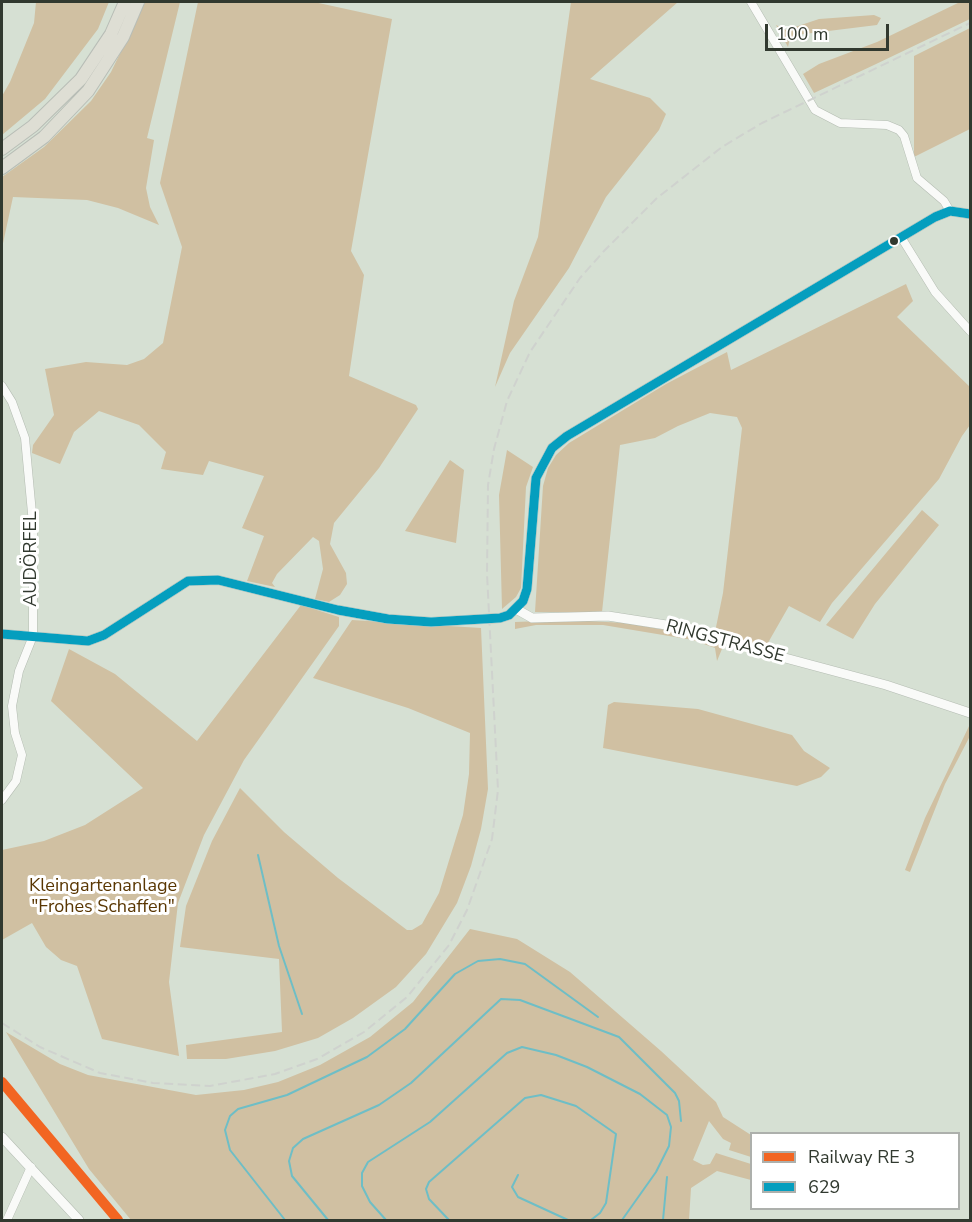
<!DOCTYPE html>
<meta charset="utf-8">
<style>
body{margin:0}
#map{position:relative;width:972px;height:1222px;overflow:hidden;background:#d6e0d3;font-family:"Nunito Sans",sans-serif}
canvas{display:block}
.frame{position:absolute;inset:0;border:3px solid #31392f;pointer-events:none}
.legend{position:absolute;left:750px;top:1132px;width:210px;height:78px;box-sizing:border-box;background:#fff;border:2px solid #adb0ac;margin:0;padding:8px 10px;list-style:none;font-size:18px;color:#31392f}
.legend li{display:flex;align-items:center;gap:12px;height:30px}
.legend b{width:30px;border:2px solid #adb0ac}
.scale{position:absolute;left:765px;top:24px;width:124px;height:27px;box-sizing:border-box;border:3px solid #31392f;border-top:0;padding-left:8px;font-size:18px;line-height:21px;white-space:nowrap;color:#31392f;-webkit-text-stroke:4px #fff;paint-order:stroke}
</style>
<div id="map">
<canvas width="972" height="1222"></canvas>
<div class="frame"></div>
<ul class="legend">
<li><b style="height:8px;background:#f26522"></b>Railway RE 3</li>
<li><b style="height:8px;background:#059ebe"></b>629</li>
</ul>
<div class="scale">100 m</div>
</div>
<script>
const context = document.querySelector('canvas').getContext('2d');
context.lineJoin = 'round';
function fill(path, color) { context.fillStyle = color; context.fill(path, 'evenodd'); }
const toPath = rows => new Path2D(rows.map(r => 'M' + r).join(''));
function strokePath(path, color, width, dash) { context.strokeStyle = color; context.lineWidth = width; context.lineCap = dash ? 'butt' : 'round'; context.setLineDash(dash || []); context.stroke(path); }
function label(font, color, halo, rows, align = 'center') {
  context.font = font + ' "Nunito Sans",sans-serif'; context.lineWidth = 6; context.setLineDash([]); context.textBaseline = 'middle'; context.strokeStyle = halo; context.fillStyle = color; for (const [text, x, y, turn = 0] of rows) {
    context.save(); context.translate(x, y); context.rotate((+turn || 0) * Math.PI / 180); context.textAlign = isNaN(turn) ? turn : align; if (halo) context.strokeText(text, 0, 0); context.fillText(text, 0, 0); context.restore();
  }
}
fill(toPath([
 [36,2,109,2,98,29,45,99,2,135,2,96,10,82,34,23],
 [145,2,180,2,147,138,154,140,146,188,150,207,159,225,118,208,87,200,13,197,2,248,2,177,44,147,91,101,111,72],
 [198,2,314,2,392,19,351,251,364,275,349,376,416,405,418,409,379,468,334,523,330,544,346,573,347,584,340,595,329,602,315,599,323,569,319,541,313,537,277,574,272,583,275,587,247,581,264,536,242,528,264,476,209,461,203,475,161,469,166,452,139,425,99,411,74,432,60,464,32,453,33,445,54,415,45,369,86,362,127,365,144,359,163,343,182,247,160,183],
 [571,2,678,2,590,79,650,98,666,114,659,130,606,197,569,268,510,353,495,387,514,301,538,237],
 [960,2,970,2,970,19,874,65,814,93,803,74,819,64,877,42],
 [874,15,881,18,877,25,796,35,790,38,788,47,776,25,786,30,819,19],
 [970,28,970,129,914,157,914,56],
 [906,284,913,301,897,317,970,387,970,425,962,436,939,479,832,603,820,622,789,606,765,648,715,632,723,593,742,428,737,417,710,413,678,426,655,438,620,445,602,612,535,612,543,486,548,468,556,455,569,443,666,384,727,352,731,370],
 [507,450,533,467,526,487,521,588,516,597,502,609,499,495],
 [450,460,464,470,456,543,405,531],
 [922,510,939,525,875,604,853,639,826,625],
 [301,605,339,617,339,626,244,760,204,835,178,903,169,982,179,1056,102,1039,77,966,61,960,46,947,32,923,2,940,2,850,44,841,85,825,143,788,51,701,69,649,115,674,197,741],
 [352,620,481,628,488,789,481,829,471,866,457,903,426,954,396,987,353,1018,318,1038,275,1051,226,1059,187,1059,186,1045,282,1032,279,959,180,947,186,906,212,841,240,788,284,832,338,878,407,930,412,930,422,924,439,893,463,815,469,774,470,733,408,708,313,678],
 [567,620,626,623,694,635,724,644,717,661,715,648,693,640,603,625,536,625,515,629,515,622],
 [614,702,698,709,792,735,804,751,830,768,821,777,797,786,603,748,608,705],
 [970,724,970,736,945,784,910,872,905,870,925,818],
 [470,929,517,939,570,972,661,1051,716,1102,723,1117,751,1135,751,1157,729,1150,731,1143,723,1139,709,1121,693,1160,703,1165,710,1164,716,1153,751,1164,751,1180,717,1171,691,1188,689,1220,131,1220,89,1169,6,1032,60,1064,88,1075,196,1095,244,1090,278,1082,320,1065,370,1037,413,1002]
]), '#d0c0a2');
strokePath(toPath([
 [258,855,279,946,302,1014],
 [518,1175,512,1187,518,1197,568,1220],
 [285,1220,230,1150,225,1130,230,1116,238,1109,287,1095,367,1057,405,1029,455,974,478,961,500,959,525,964,598,1017],
 [328,1220,292,1176,289,1161,293,1148,303,1139,379,1105,411,1083,501,999,520,1000,619,1037,675,1093,679,1101,681,1121],
 [386,1220,370,1202,362,1186,362,1173,368,1162,430,1122,507,1053,522,1047,556,1055,587,1067,640,1094,667,1115,671,1127,669,1146,656,1172,622,1220],
 [449,1220,429,1199,426,1189,429,1182,525,1098,541,1095,576,1106,616,1134,606,1203,600,1213,591,1220],
 [663,1220,667,1177]
]), '#6ebec6', 2);
const minor = toPath([
 [751,2,815,110,840,123,887,125,899,130,904,136,917,178,944,201,950,211],
 [901,237,935,292,970,331],
 [2,386,12,402,25,438,33,524,33,636,19,671,12,706,15,733,22,755,16,781,2,800],
 [7,1220,31,1167]
]);
const tertiary = toPath([
 [516,609,532,618,608,616,692,629,774,655,886,685,970,713],
 [2,634,88,641,104,635,188,581,218,580,338,610,388,619,431,622,500,618,509,615,523,601,527,589,536,478,552,448,567,436,935,217,950,211,970,214],
 [2,1137,79,1220]
]);
const primary = toPath([
 [2,149,33,126,81,79,111,34,125,2],
 [2,168,44,137,88,91,123,37,138,2]
]);
strokePath(minor, '#b4bcb2', 9);
strokePath(tertiary, '#b4bcb2', 10);
strokePath(primary, '#b8bdb6', 14);
strokePath(minor, '#f9faf8', 8);
strokePath(tertiary, '#f9faf8', 9);
strokePath(primary, '#deded4', 12);
strokePath(toPath([
 [2,1023,40,1047,100,1073,153,1083,210,1086,275,1074,317,1059,364,1032,407,997,449,945,467,910,492,839,498,790,487,574,488,485,494,449,507,401,530,352,580,278,604,251,657,198,722,147,762,123,970,23]
]), '#cfd2ce', 2, [9, 4.5]);
strokePath(toPath([
 [2,634,88,641,104,635,188,581,218,580,338,610,388,619,431,622,500,618,509,615,523,601,527,589,536,478,552,448,567,436,935,217,950,211,970,214]
]), '#059ebe', 9);
strokePath(toPath([
 [2,1082,118,1220]
]), '#f26522', 10);
for (const [x, y, r, color] of [
 [894,241,5,"#31392f"]
]) { const dot = new Path2D(); dot.arc(x, y, r, 0, 2 * Math.PI); context.fillStyle = color; context.fill(dot); strokePath(dot, '#fff', 2); }
label('18px', '#31392f', '#fff', [
 ["AUDÖRFEL",32,559,-90],
 ["RINGSTRASSE",725,642,15]
]);
label('18px', '#593602', '#fff', [
 ["Kleingartenanlage",103,887],
 ["\"Frohes Schaffen\"",103,908]
]);
</script>
